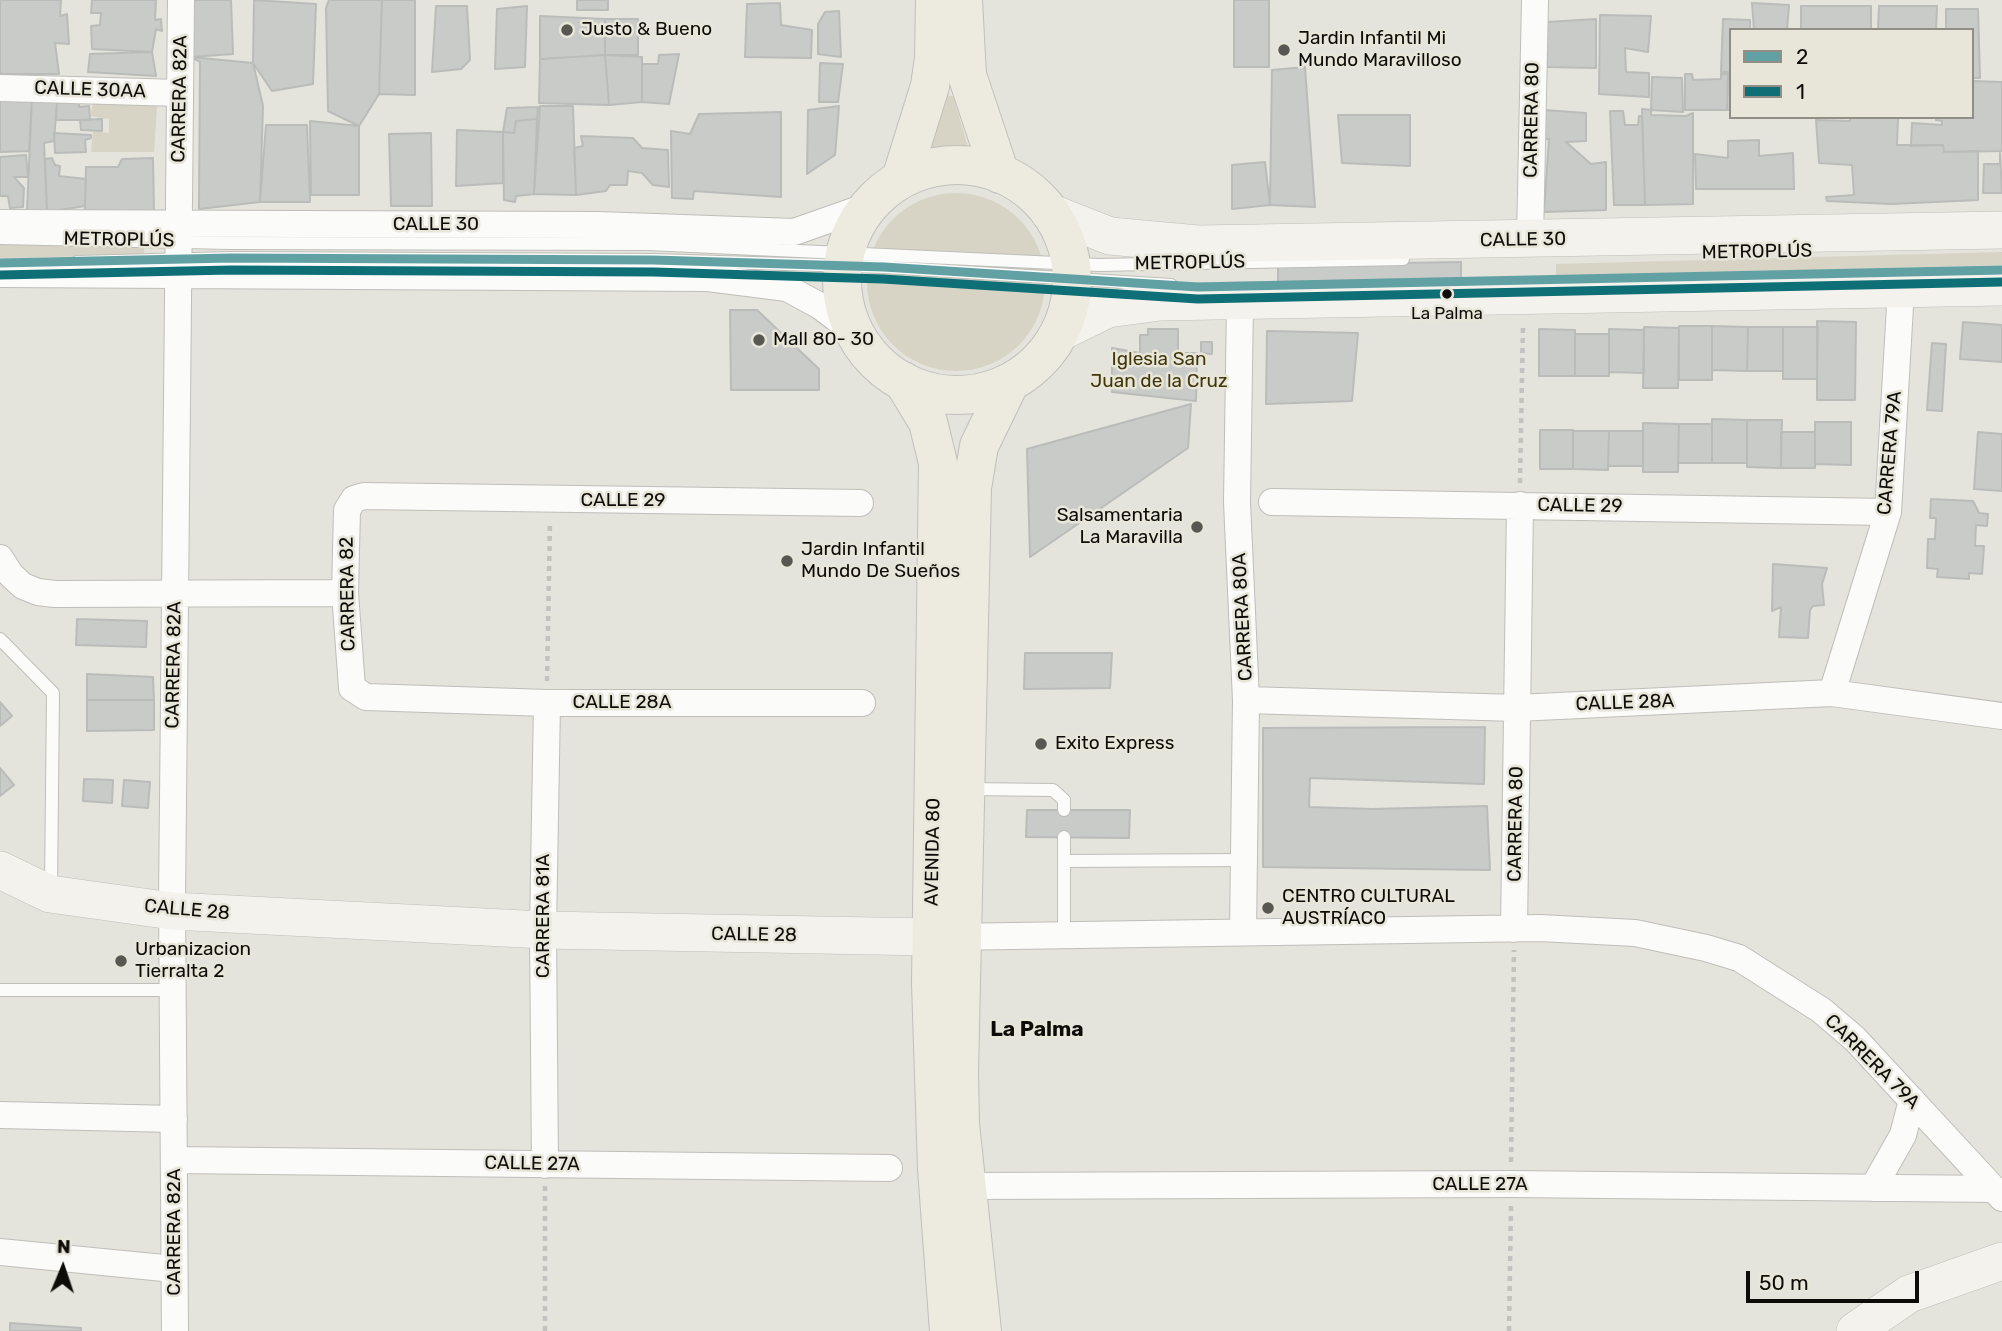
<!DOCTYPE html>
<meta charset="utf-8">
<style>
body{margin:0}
#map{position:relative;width:2002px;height:1331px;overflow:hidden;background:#e4e3dc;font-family:Rubik,sans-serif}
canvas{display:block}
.legend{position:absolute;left:1729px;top:28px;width:245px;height:91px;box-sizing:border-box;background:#e8e5d9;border:2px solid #908e85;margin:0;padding:9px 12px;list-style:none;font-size:21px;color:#0d0c08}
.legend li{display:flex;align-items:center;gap:14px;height:35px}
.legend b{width:35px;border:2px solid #908e85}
.north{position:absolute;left:28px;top:1233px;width:70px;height:70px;-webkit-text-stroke:5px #e8e5d9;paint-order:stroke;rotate:2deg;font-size:19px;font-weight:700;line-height:28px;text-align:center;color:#0d0c08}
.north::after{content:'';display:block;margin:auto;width:24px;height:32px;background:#0d0c08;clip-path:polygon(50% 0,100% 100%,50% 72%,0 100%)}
.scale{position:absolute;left:1746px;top:1271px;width:173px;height:32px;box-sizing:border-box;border:4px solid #0d0c08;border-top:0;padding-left:9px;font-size:21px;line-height:24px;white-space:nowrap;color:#0d0c08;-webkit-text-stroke:5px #e8e5d9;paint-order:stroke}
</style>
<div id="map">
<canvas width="2002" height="1331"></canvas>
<ul class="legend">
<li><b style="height:9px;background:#61a1a4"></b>2</li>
<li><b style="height:9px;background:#0e6f76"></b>1</li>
</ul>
<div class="north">N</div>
<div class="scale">50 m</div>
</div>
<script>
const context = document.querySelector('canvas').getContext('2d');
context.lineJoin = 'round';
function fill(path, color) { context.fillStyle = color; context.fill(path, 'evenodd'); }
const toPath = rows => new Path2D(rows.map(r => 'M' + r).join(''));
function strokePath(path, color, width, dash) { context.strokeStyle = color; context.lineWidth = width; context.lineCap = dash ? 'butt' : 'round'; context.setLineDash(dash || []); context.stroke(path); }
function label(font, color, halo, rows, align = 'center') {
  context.font = font + ' Rubik,sans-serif'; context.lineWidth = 5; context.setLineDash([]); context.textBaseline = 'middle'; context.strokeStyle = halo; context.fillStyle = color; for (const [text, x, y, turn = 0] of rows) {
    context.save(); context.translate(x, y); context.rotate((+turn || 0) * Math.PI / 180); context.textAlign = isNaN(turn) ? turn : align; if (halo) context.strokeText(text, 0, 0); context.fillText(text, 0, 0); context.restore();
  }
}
fill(toPath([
 [942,95,953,96,968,147,928,148],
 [93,104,157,106,154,152,91,152,93,131,109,133,109,119,90,116],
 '867 282a89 89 0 1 1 178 0a89 89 0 1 1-178 0Z',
 [0,244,144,247,144,255,0,258],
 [2002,252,2002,265,1556,277,1556,264]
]), '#d7d4c5');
const building = toPath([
 [0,0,61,0,60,16,67,14,69,44,55,43,59,74,0,74,0,0],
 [92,0,156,0,155,20,161,19,162,31,156,29,152,52,92,49,91,26,100,25,101,13,91,13,92,0],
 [191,0,231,0,233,54,191,57,191,0],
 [254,0,316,4,313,84,272,91,253,63,254,0],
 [329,0,382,0,379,94,359,126,328,111,326,8,329,0],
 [382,0,415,0,415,95,379,94,382,0],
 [577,0,608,0,608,10,577,10,577,0],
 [1234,0,1269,0,1269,67,1234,67,1234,0],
 [780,3,781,25,812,30,811,58,745,57,747,4,780,3],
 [1752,3,1789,5,1787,30,1754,30,1752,3],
 [436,6,467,6,470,60,461,69,432,72,436,6],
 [527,6,525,67,495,69,497,9,527,6],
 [1801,6,1871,6,1871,30,1801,30,1801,6],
 [1879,6,1937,6,1936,30,1878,30,1879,6],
 [1946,9,1978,9,1980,78,1972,78,1972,30,1946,30,1946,9],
 [839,11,841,57,818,54,818,24,825,12,839,11],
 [1600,15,1651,16,1648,52,1625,48,1626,72,1649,73,1649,97,1599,94,1600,15],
 [540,16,605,19,605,55,540,59,540,16],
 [605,19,638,19,638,55,605,55,605,19],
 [1596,19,1596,68,1547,67,1547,22,1596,19],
 [1723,19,1750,20,1750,30,1731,30,1731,110,1727,110,1728,72,1721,72,1723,19],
 [152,52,156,76,88,72,90,54,152,52],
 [679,54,669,104,642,102,642,64,658,64,659,55,679,54],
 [605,55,642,57,642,102,609,105,605,55],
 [605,55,609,105,539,103,540,59,605,55],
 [191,57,253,63,263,106,260,202,199,209,200,62,191,57],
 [820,63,843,64,838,102,819,102,820,63],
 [1305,67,1315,207,1270,205,1272,70,1305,67],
 [1685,74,1692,74,1693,80,1721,79,1721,74,1728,74,1727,110,1685,110,1685,74],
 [1652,77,1682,78,1683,112,1651,110,1652,77],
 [1972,81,2002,82,2002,151,1944,152,1943,145,1911,146,1912,123,1942,125,1942,121,1936,120,1936,117,1972,117,1972,81],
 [32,98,29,151,0,152,0,101,32,98],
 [32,98,57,101,54,141,44,143,47,212,27,210,32,98],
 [57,101,79,102,79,107,89,106,90,120,56,120,57,101],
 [540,106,573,106,576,195,534,194,540,106],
 [839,106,835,155,807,174,808,110,839,106],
 [538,107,537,119,516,121,514,133,503,132,507,108,538,107],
 [1642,109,1651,110,1651,115,1686,116,1693,113,1693,204,1645,205,1642,109],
 [1544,110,1586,113,1586,141,1566,142,1591,164,1606,162,1606,210,1544,212,1549,139,1544,139,1544,110],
 [1610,111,1623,111,1625,125,1638,125,1639,116,1642,116,1645,205,1614,205,1610,111],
 [781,112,781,197,694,191,693,199,672,198,671,131,690,134,699,114,781,112],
 [1338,115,1410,115,1410,166,1342,163,1338,115],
 [1850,117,1898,117,1897,145,1943,145,1944,152,1978,151,1978,200,1891,204,1827,201,1826,197,1854,195,1852,165,1819,163,1816,120,1850,121,1850,117],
 [102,119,102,131,81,130,80,120,102,119],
 [537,119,534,194,516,196,515,202,504,200,503,132,514,133,516,121,537,119],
 [310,121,359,126,359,195,311,195,310,121],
 [266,125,307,125,310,202,260,202,266,125],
 [457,130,503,132,503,183,456,186,457,130],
 [54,133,91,135,91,138,85,140,86,152,55,153,54,133],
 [431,133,432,206,391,206,389,134,431,133],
 [581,136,633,138,642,148,668,150,669,187,653,185,642,173,628,171,627,185,610,185,606,191,576,195,574,148,583,146,581,136],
 [1759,140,1759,156,1793,153,1794,189,1696,189,1695,154,1728,158,1728,141,1759,140],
 [2000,151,2002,193,1983,193,1984,164,2000,164,2000,151],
 [26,155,28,177,14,177,24,188,23,207,10,208,8,196,0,196,0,157,26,155],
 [52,158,55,165,60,166,59,176,86,179,85,206,47,212,45,159,52,158],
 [153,158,154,212,85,210,86,167,118,167,122,159,153,158],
 [1265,162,1270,205,1232,209,1232,165,1265,162],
 [1461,262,1461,278,1278,282,1278,265,1461,262],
 [730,310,757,310,819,369,819,390,731,390,730,310],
 [1817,321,1856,322,1855,400,1817,400,1817,321],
 [1963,322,2002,325,2002,362,1960,359,1963,322],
 [1679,326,1712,326,1712,380,1679,380,1679,326],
 [1712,326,1748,327,1747,371,1712,370,1712,326],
 [1644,327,1679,328,1678,388,1643,388,1644,327],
 [1748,327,1783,327,1783,371,1747,371,1748,327],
 [1783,327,1818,327,1817,379,1783,379,1783,327],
 [1148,329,1178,329,1178,353,1197,353,1196,401,1112,392,1112,348,1140,353,1140,335,1148,335,1148,329],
 [1539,329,1575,330,1575,376,1539,376,1539,329],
 [1609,329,1644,330,1644,373,1609,372,1609,329],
 [1267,331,1358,333,1352,401,1266,404,1267,331],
 [1575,334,1609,334,1609,376,1575,376,1575,334],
 [1201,342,1212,342,1212,354,1201,353,1201,342],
 [1932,343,1946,344,1942,411,1927,410,1932,343],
 [1191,404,1188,448,1030,557,1027,449,1191,404],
 [1712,419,1747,420,1747,463,1712,463,1712,419],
 [1747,420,1782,420,1781,468,1747,467,1747,420],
 [1815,422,1851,422,1851,465,1815,464,1815,422],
 [1643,423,1679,424,1678,472,1643,472,1643,423],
 [1679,424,1712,424,1712,463,1678,463,1679,424],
 [1540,430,1573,430,1573,469,1540,469,1540,430],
 [1573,431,1609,431,1608,470,1573,469,1573,431],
 [1609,431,1643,431,1643,466,1608,466,1609,431],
 [1781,432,1815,432,1815,468,1781,468,1781,432],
 [1978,432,2002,434,2002,491,1974,489,1978,432],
 [1931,499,1973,501,1979,513,1988,514,1987,526,1976,525,1975,546,1984,546,1982,574,1969,573,1969,579,1937,577,1938,569,1927,568,1928,539,1935,539,1936,518,1930,518,1931,499],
 [1773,564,1827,568,1822,584,1824,605,1813,606,1810,610,1808,638,1779,637,1781,607,1772,611,1773,564],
 [77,619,147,621,146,647,76,645,77,619],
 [1025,653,1112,653,1110,688,1024,689,1025,653],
 [87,674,153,677,154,700,87,700,87,674],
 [87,700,154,700,154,730,87,731,87,700],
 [0,702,12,716,0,726,0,702],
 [1485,727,1484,784,1310,778,1309,807,1373,809,1487,806,1490,870,1263,867,1263,728,1485,727],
 [0,768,14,785,0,796,0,768],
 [84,779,113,780,112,803,83,801,84,779],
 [124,780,150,782,148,808,122,806,124,780],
 [1027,810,1130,810,1129,838,1026,837,1027,810],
 [10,1323,81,1328,81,1331,10,1331,10,1323]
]);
fill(building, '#c9cbc9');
strokePath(building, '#babcba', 2);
const lane = toPath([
 [0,238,229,243,648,244,1099,265,1403,259],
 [77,262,231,258,654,260,884,267,1171,285],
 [0,639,53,693,51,890],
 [969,789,1053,790,1064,800,1064,810],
 [1065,861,1243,860],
 [1064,934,1064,837],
 [0,990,173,990]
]);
const street = toPath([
 [0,88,180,93],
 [0,223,598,225,794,232,868,206],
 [1530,240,1535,0],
 [0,274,708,278,787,288,820,306,853,331],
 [1240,302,1237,502,1246,700,1243,932],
 [1272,502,1888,512],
 [860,503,364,496,354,499,347,510,345,593,352,688,366,697,547,703,862,703],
 [0,558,11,575,23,586,38,592,55,594,345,593],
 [1832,693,1888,512,1901,289],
 [1246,700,1517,708,1832,693,2002,716],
 [1514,929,1520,505],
 [947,937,1540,928,1635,933,1706,948,1739,958,1821,1010,1855,1039,2002,1198],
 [0,1115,174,1119],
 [175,1160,889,1168],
 [545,1165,543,930,547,703],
 [966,1186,1511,1184,1994,1189],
 [1873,1188,1903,1135,1912,1100],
 [0,1252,174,1269],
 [175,1331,172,900,181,0]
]);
const secondary = toPath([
 [1049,212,1110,236,1198,244,2002,230],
 [1059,333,1108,309,1160,302,2002,287],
 [0,870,50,894,172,911,543,930,931,937],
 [1855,1331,1909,1294,2002,1261]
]);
const primary = toPath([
 [963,0,967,75,1000,174],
 '842 280a115 115 0 1 1 230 0a115 115 0 1 1-230 0Z',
 [901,179,930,86,934,58,935,0],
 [903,381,928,422,938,463,931,983,937,1169,949,1331],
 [982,1331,960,1124,959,1073,972,488,979,446,1010,382]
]);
strokePath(lane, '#bfbeb9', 14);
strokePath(street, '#bfbeb9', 28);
strokePath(secondary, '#bfbeb9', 38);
strokePath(primary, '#c0bfbc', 40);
strokePath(toPath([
 [1520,483,1523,324],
 [547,681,550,522],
 [1511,1162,1514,950],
 [545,1331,545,1186],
 [1509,1331,1511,1206]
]), '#c2c2c0', 4.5, [5, 5]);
strokePath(lane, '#fbfbfa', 12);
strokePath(street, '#fbfbfa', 26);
strokePath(secondary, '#f4f2ec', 37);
strokePath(primary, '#edebdf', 38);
strokePath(toPath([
 [0,263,231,258,654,260,884,267,1198,287,2002,270]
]), '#61a1a4', 9);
strokePath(toPath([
 [0,275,231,270,654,272,883,279,1198,299,2002,282]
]), '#0e6f76', 9);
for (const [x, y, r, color] of [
 [567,30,7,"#585752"],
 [1284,50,7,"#585752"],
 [1447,294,6,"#0d0c08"],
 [759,340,7,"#585752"],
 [1197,527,7,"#585752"],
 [787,561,7,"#585752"],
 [1041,744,7,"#585752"],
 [1268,908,7,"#585752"],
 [121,961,7,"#585752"]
]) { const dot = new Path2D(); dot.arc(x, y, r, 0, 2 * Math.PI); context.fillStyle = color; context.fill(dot); strokePath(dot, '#e8e5d9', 2.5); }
label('17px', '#0d0c08', '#e8e5d9', [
 ["La Palma",1447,314]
]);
label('19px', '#0d0c08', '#e8e5d9', [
 ["Justo & Bueno",581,30],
 ["Jardin Infantil Mi",1298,39],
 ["Mundo Maravilloso",1298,61],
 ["Mall 80- 30",773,340],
 ["Salsamentaria",1183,516,"right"],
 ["La Maravilla",1183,538,"right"],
 ["Jardin Infantil",801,550],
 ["Mundo De Sueños",801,572],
 ["Exito Express",1055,744],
 ["CENTRO CULTURAL",1282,897],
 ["AUSTRÍACO",1282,919],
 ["Urbanizacion",135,950],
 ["Tierralta 2",135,972]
], 'left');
label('19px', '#0d0c08', '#e8e5d9', [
 ["CALLE 30AA",90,90,2],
 ["CARRERA 82A",180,99,-89],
 ["CARRERA 80",1532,120,-89],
 ["CALLE 30",436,225],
 ["METROPLÚS",119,240,1],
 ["CALLE 30",1523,240,-1],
 ["METROPLÚS",1757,252,-1],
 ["METROPLÚS",1190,263,-1],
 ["CARRERA 79A",1890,453,-85],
 ["CALLE 29",623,501],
 ["CALLE 29",1580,506,1],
 ["CARRERA 82",348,594,-91],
 ["CARRERA 80A",1243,617,-93],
 ["CARRERA 82A",174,665,-89],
 ["CALLE 28A",622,703],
 ["CALLE 28A",1625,703,-2],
 ["CARRERA 80",1516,824,-89],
 ["AVENIDA 80",933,852,-89],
 ["CALLE 28",187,910,5],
 ["CARRERA 81A",544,916,-90],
 ["CALLE 28",754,935,1],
 ["CARRERA 79A",1872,1062,45],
 ["CALLE 27A",532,1164,1],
 ["CALLE 27A",1480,1185],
 ["CARRERA 82A",175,1232,-90]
]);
label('19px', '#42370a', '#e8e5d9', [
 ["Iglesia San",1159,360],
 ["Juan de la Cruz",1159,382]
]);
label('bold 21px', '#0d0c08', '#e8e5d9', [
 ["La Palma",1037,1030]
]);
</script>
